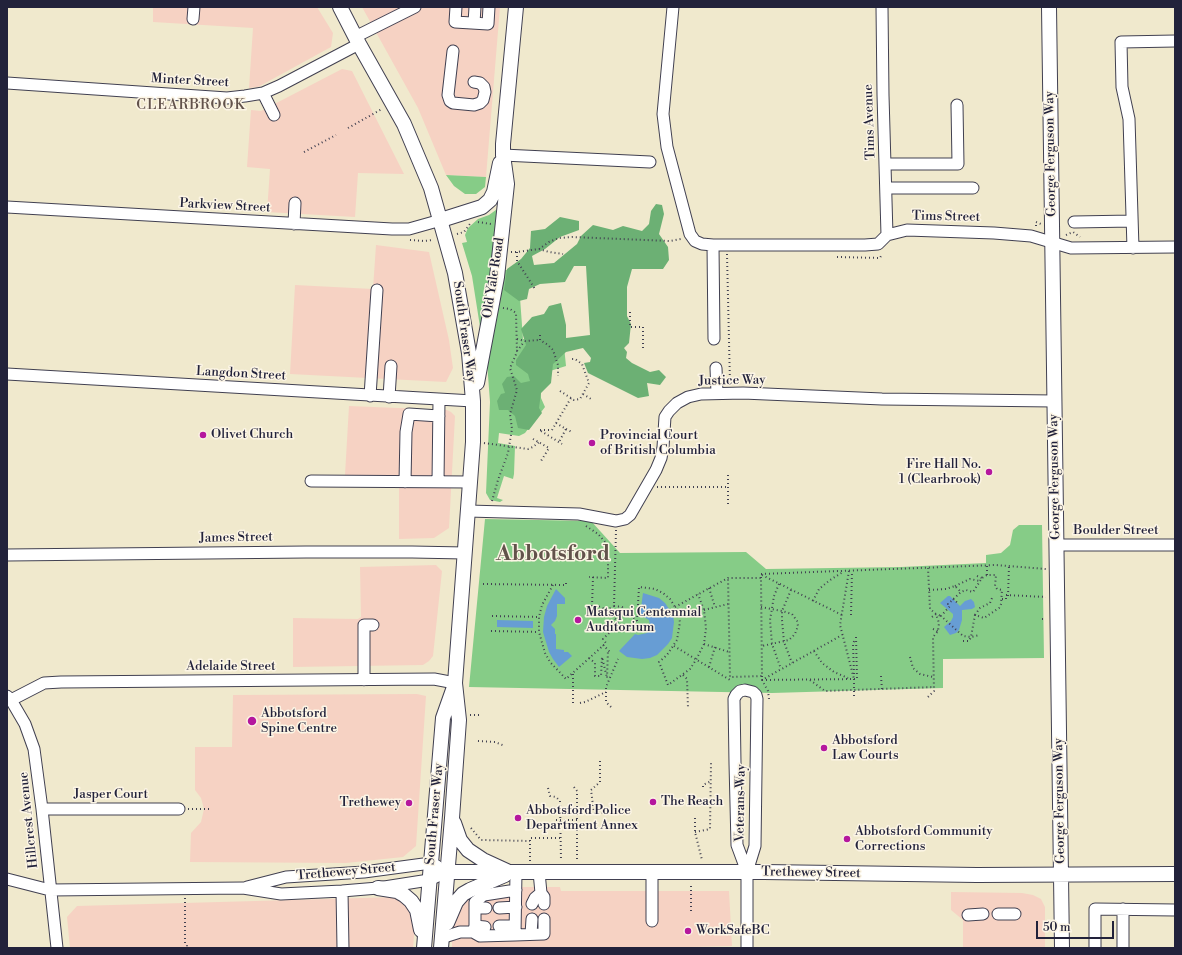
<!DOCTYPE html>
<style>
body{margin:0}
#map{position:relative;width:1182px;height:955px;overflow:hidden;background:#f0e9cd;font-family:"Libre Bodoni",serif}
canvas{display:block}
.frame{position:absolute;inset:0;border:8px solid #22223b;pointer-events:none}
.scale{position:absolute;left:1036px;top:921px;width:78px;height:18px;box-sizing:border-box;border:2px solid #22223b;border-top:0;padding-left:5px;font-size:12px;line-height:14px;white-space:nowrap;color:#22223b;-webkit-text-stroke:3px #fcf5e5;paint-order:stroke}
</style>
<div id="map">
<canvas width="1182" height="955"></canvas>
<div class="frame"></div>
<div class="scale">50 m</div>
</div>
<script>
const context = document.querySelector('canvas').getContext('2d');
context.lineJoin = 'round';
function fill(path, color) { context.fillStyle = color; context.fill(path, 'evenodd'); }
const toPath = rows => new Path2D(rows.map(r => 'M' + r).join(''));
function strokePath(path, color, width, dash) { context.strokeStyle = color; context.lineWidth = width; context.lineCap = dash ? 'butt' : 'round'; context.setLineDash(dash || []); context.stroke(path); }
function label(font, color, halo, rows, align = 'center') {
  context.font = font + ' "Libre Bodoni",serif'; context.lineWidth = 3; context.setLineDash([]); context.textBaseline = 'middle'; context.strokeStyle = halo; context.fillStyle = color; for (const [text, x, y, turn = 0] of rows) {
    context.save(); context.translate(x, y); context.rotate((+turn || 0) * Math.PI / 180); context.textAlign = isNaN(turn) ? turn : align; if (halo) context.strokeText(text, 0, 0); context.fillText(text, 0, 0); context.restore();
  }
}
fill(toPath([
 [153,7,317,7,333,33,331,47,258,87,249,88,253,28,153,22],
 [362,7,500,7,486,177,446,175,418,108],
 [342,69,352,71,404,174,358,173,355,217,267,212,270,169,247,167,251,110,261,111],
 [376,245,429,252,449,340,453,368,446,382,290,374,295,285,373,289],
 [349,406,447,410,451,412,455,416,449,528,434,538,399,539,399,489,397,478,348,477,345,475],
 [436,565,442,571,433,656,429,661,423,665,293,667,293,618,358,619,361,617,360,567],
 [417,694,426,696,416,846,403,857,346,863,190,862,191,833,201,822,204,809,201,798,195,790,195,747,232,747,233,695],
 [492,887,560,887,561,891,729,891,732,946,647,948,452,948,452,942,448,942,449,928,463,899],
 [951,892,1022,893,1033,895,1041,899,1045,907,1045,948,963,948,963,920,951,910],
 [398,897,416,914,413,948,70,948,67,917,77,906]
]), '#f6d2c3');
fill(toPath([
 [446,175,486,177,485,187,476,194,465,194,454,186],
 [500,207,493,276,481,333,472,276,462,243,467,242,465,235,468,228,478,219,489,215],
 [504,270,518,270,523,339,563,336,566,366,550,371,540,386,541,398,545,407,525,433,519,436,499,433,498,443,515,446,514,474,513,479,504,476,497,498,503,500,500,502,490,500,486,493,490,402,487,362],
 [485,519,591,521,620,553,746,552,766,569,901,567,986,563,986,555,1001,553,1010,545,1013,530,1019,525,1042,525,1044,658,943,659,943,688,772,693,469,687]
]), '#86cc87');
fill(toPath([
 [656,204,662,205,664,214,659,234,668,247,669,260,663,269,632,269,627,287,627,316,631,324,629,343,624,348,627,352,626,358,632,363,650,372,659,370,666,377,660,385,647,383,649,396,638,398,588,373,584,363,590,362,591,358,583,348,566,352,553,364,551,383,541,393,539,408,542,413,529,430,518,428,515,416,508,410,499,410,497,401,501,394,505,393,502,384,507,377,514,376,521,383,530,381,528,374,516,365,516,360,526,345,521,329,532,317,544,314,549,306,561,303,566,325,566,338,590,335,586,266,574,266,565,282,540,284,529,289,527,299,519,301,504,290,507,269,521,259,530,248,531,231,545,229,560,217,579,221,579,230,560,237,545,249,532,256,534,265,554,263,577,244,581,236,593,225,613,230,623,226,642,231,649,224,651,211]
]), '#6cb074');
fill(toPath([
 [556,589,565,598,565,604,557,604,557,616,555,621,551,625,555,629,555,634,556,634,556,649,564,650,564,652,568,652,572,656,559,667,553,659,549,652,543,632,544,617,547,606],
 [643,593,659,598,665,603,673,615,674,622,672,638,668,644,657,655,650,658,642,659,627,657,619,651,635,634,638,635,647,633,649,629,650,625,649,620,640,615],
 [948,596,950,596,960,606,965,601,971,599,974,602,975,607,972,609,962,610,962,620,959,630,956,633,950,635,944,627,951,621,953,617,953,614,940,603],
 [497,620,533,621,533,628,497,627]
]), '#679dd4');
const minor = toPath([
 [456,7,455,22,488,24,489,7],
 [673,7,663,114,667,147,690,234,695,241,702,244,713,245,865,245,878,244,887,235,907,230,994,233,1031,236,1071,248,1175,247],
 [882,7,883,95,887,235],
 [193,19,194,7],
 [474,23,475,7],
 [355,37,415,7],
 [453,51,448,95,450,101,453,103,474,105,480,103,483,100,485,92,484,87,480,83,474,82],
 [7,83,227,98,245,96,263,93,279,86,359,44],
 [263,93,274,115],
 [503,155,650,162],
 [885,164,958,164,957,105],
 [886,188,973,188],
 [7,207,392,229,409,229,441,220],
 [1074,222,1132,221],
 [294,224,295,203],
 [713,245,714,339],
 [1133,248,1129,119,1122,87,1121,42,1175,41],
 [716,368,717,393],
 [7,374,473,401],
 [370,396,377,290],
 [389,397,391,366],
 [311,481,470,482],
 [405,482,406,432,409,414,439,416],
 [438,482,439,400],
 [468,511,579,514,616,521,625,519,630,515,656,470,661,458,663,447,665,417,669,411,677,403,688,397,701,394,743,393,882,399,1054,401],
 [1056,545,1175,545],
 [7,555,306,552,412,552,465,553],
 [364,680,364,625,373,625],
 [7,696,11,700,25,724,34,749,42,809,57,948],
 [11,700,44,683,61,682,434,679,455,683],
 [42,809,179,809],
 [539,872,541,893,544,897,544,904],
 [652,872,652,921],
 [747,872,737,845,735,763,734,699,736,695,740,691,745,690,753,692,756,695,757,699,755,846,747,872,747,948],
 [7,879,50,890,243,888,281,894,342,891,378,888,429,880,447,872],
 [247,887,286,877,364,872,431,863,437,866],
 [342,891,343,948],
 [532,904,535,898,541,893],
 [475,908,486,908],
 [499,908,516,907],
 [998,914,1015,914],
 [968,915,983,914],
 [475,926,485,927],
 [499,926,515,926],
 [473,932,475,926,475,902,484,895,516,890],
 [531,934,532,919],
 [515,935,544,934,544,919],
 [441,938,460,932,473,932,480,936,515,935,516,872],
 [1095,948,1095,909,1175,910],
 [1123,948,1123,909]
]);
const major = toPath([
 [340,7,359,44,404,124,431,188,455,273,469,353,473,401,473,442,455,683,459,720,452,818,441,948],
 [1049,7,1062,948],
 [441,220,482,207,490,200,494,192,500,163],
 [477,383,497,277,507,184,503,155,503,144,516,7],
 [454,823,460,840,468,850,483,860,507,871],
 [447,872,764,872,977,875,1175,874],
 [378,888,397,891,404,895,411,901,417,910,421,930],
 [447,923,456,902,463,894,470,890,505,875],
 [424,948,443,718,454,687]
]);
strokePath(minor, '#414051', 13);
strokePath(major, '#414051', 16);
strokePath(toPath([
 [348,128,382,109],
 [304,152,336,135],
 [478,222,491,224],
 [1036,226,1036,222,1041,224],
 [457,234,464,232,470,224],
 [1066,235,1073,232,1080,237],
 [410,240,424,241,433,240],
 [539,249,549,252,563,254],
 [511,252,517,252,539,249,549,242,559,238,572,237,670,241,681,239],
 [517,252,517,261,535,289],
 [727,254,730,384],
 [837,257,880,258,882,254],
 [630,312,630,327,643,327,643,349],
 [540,335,540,340,548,345,553,350,558,365,558,376],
 [517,339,525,341,539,340],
 [517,351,524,342],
 [560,391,571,398],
 [583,394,591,399],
 [556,423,566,429,559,442],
 [566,429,572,432],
 [540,430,552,430,571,398,574,400,580,399,589,383,582,364,575,359,571,359],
 [541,431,562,444],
 [533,439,549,448,541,461,542,462],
 [484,443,528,449,533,447,539,442],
 [728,475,728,505],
 [657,487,728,487],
 [492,501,498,480,508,453,512,429,510,414,517,390,510,368,517,352,516,313,510,309,503,308],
 [586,526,598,534,606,543,608,551,608,578,589,577],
 [616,530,614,606,622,607,637,621],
 [849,571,840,625,854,679],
 [762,575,842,615],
 [987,575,987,565],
 [977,576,982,578],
 [593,577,592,606,598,606,607,610],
 [761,578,761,574,996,565,1046,569],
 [483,584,566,585,566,582],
 [779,584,774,596,770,620,772,644,781,669],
 [553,585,542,605,539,617,539,632,545,653,550,662,566,679,606,643,603,639,619,623,607,610,614,606],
 [955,586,970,579,980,581],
 [709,588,715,607],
 [791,590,782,611,782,620,784,642,792,663],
 [929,590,946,589,955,586,961,592],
 [1008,596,1009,566],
 [953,599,959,604],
 [1002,599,1006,599,1006,595,1046,597],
 [813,601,819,589,830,580,843,572],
 [675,607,728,578,761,578,762,676,730,677,728,578],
 [761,607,782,611,792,614,797,621,798,626,795,634,789,640,762,646],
 [704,610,728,604],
 [851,615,852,571],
 [975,615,980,608,990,603,992,598],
 [492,616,539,617],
 [932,617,936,614,941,616],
 [1042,619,1044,619],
 [637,621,639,587,655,589,663,593,670,599,675,607,678,614,680,622,677,640,667,655,659,662,668,685,690,669,696,660,704,644,706,628,704,610,698,594],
 [933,629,938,631],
 [491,631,539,632],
 [963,641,969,641,971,637,975,615,984,618,999,608,1001,604,1002,590,997,589,995,586,996,575,987,575,982,578,973,592,966,590,961,592,948,604,950,606,941,616,963,636,971,637,980,635],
 [704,644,729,652],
 [603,645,611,653],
 [674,646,730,680],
 [814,651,822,663,834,672,848,678],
 [910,657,913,668,920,674,933,677],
 [589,658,595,663,595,676,601,676,602,657,607,678,608,650],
 [709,667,715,647],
 [854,674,853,644,855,639],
 [683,675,687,679,688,708],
 [762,676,762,680,857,679,856,637],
 [881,676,882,690],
 [854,679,854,699],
 [810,680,825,691,934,687],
 [928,697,934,691,933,637,938,631,939,623,936,614,930,609,928,568],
 [769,699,768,691,762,680,842,635],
 [573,703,573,673],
 [580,703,585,702,606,692],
 [611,707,606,702,606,687,618,659],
 [470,715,479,715],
 [478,741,495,742,505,746],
 [600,761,600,782,591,790,594,813,609,813],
 [574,787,577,791,577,861],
 [703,787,703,785,711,781],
 [548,788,550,796,556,797,560,801,561,860],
 [188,809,210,809],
 [695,818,695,832,702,860],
 [556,820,577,820],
 [471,828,481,840,530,841],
 [695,832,710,829,711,763],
 [530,861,530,838,561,838],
 [185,898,185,943,187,945,187,948],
 [691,911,691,883]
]), '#414051', 2, [1, 3]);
strokePath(minor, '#fff', 11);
strokePath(major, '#fff', 14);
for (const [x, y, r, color] of [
 [203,435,4,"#b5179e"],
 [592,443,4,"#b5179e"],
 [989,472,4,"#b5179e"],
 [578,620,4,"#b5179e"],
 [252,721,5,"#b5179e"],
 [824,748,4,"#b5179e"],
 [653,802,4,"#b5179e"],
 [409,803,4,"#b5179e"],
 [518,818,4,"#b5179e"],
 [847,839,4,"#b5179e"],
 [688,931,4,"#b5179e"]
]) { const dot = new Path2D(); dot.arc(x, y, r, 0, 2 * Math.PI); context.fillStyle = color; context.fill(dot); strokePath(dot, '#fcf5e5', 1.5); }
label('13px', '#22223b', '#fcf5e5', [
 ["Minter Street",190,81,3],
 ["Tims Avenue",870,122,-92],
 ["George Ferguson Way",1051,154,-91],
 ["Parkview Street",225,206,3],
 ["Tims Street",946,217,1],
 ["Old Yale Road",494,278,-81],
 ["South Fraser Way",464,332,82],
 ["Langdon Street",241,374,3],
 ["Justice Way",732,381,-1],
 ["George Ferguson Way",1055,477,-91],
 ["Boulder Street",1116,531],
 ["James Street",236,538,-1],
 ["Adelaide Street",231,667],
 ["Jasper Court",111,795],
 ["George Ferguson Way",1060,801,-91],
 ["Veterans Way",741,803,-89],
 ["South Fraser Way",435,814,-85],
 ["Hillcrest Avenue",29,820,-96],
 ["Trethewey Street",346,872,-5],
 ["Trethewey Street",811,873,1]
]);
label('13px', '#22223b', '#fcf5e5', [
 ["Olivet Church",211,435],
 ["Provincial Court",600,436],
 ["of British Columbia",600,451],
 ["Fire Hall No.",981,465,"right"],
 ["1 (Clearbrook)",981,480,"right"],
 ["Matsqui Centennial",586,613],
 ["Auditorium",586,628],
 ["Abbotsford",261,714],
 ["Spine Centre",261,729],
 ["Abbotsford",832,741],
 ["Law Courts",832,756],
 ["The Reach",661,802],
 ["Trethewey",401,803,"right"],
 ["Abbotsford Police",526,811],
 ["Department Annex",526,826],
 ["Abbotsford Community",855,832],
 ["Corrections",855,847],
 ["WorkSafeBC",696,931]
], 'left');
context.letterSpacing = '1px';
label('14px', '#62524b', '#fcf5e5', [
 ["CLEARBROOK",191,106]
]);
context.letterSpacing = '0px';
label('bold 21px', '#62524b', '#fcf5e5', [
 ["Abbotsford",553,555]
]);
</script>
